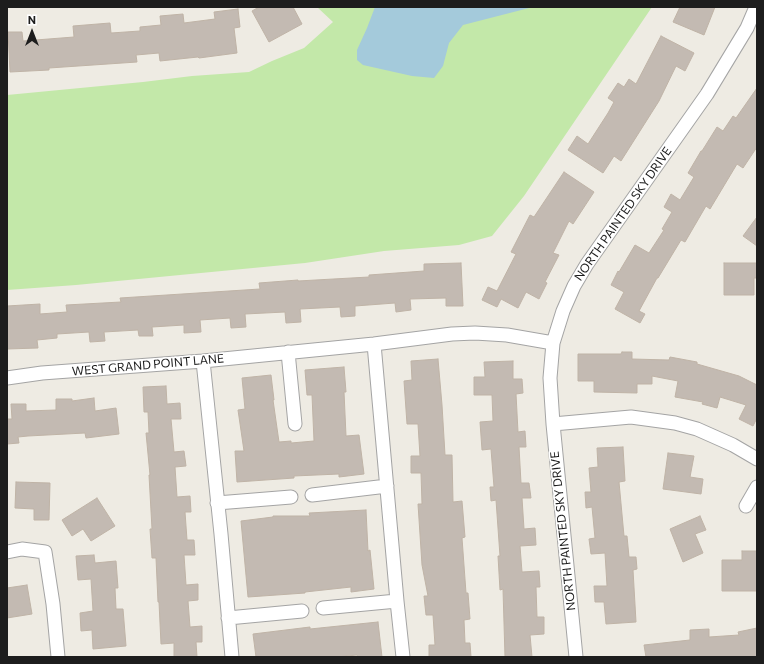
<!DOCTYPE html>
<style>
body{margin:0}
#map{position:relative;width:764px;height:664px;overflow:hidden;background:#eeebe3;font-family:Commissioner,sans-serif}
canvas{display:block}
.frame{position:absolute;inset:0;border:8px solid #1d1d1d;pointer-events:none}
.north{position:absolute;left:12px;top:12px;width:40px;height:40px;-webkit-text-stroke:3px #fff;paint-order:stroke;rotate:0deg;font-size:11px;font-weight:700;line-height:16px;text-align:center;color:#1d1d1d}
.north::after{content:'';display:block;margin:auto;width:14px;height:18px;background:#1d1d1d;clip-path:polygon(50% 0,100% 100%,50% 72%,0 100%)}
</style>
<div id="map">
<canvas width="764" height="664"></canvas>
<div class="frame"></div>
<div class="north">N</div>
</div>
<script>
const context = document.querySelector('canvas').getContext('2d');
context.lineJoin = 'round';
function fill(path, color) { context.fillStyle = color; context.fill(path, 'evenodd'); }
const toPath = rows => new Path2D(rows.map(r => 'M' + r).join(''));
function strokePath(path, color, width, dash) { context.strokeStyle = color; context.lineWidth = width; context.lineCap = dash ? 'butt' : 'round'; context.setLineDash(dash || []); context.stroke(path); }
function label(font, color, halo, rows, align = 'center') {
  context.font = font + ' Commissioner,sans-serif'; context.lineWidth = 3; context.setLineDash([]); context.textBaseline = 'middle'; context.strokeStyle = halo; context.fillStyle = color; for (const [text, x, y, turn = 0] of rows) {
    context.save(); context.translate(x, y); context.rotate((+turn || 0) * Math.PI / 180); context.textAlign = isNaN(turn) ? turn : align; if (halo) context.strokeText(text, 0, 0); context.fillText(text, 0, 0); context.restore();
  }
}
fill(toPath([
 [317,7,652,7,524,196,492,236,459,245,384,251,305,263,76,285,7,290,7,95,143,82,192,76,249,72,272,61,304,48,333,22]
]), '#c3e8a9');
fill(toPath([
 [375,7,533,7,463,25,449,43,443,66,434,78,412,76,363,65,357,60,357,50,367,28]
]), '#a4cadb');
const building = toPath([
 [259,7,293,7,302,24,269,42,252,11,259,7],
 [680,7,715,7,704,35,673,22,680,7],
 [238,9,240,27,234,28,237,53,199,58,198,57,160,61,159,53,136,55,137,62,49,68,49,70,10,72,8,32,22,32,23,41,74,37,73,26,110,23,111,33,140,31,140,27,161,25,160,16,183,14,184,23,215,19,214,12,238,9],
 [661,36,694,53,685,71,676,66,659,101,621,161,614,156,603,173,568,150,577,136,588,144,608,113,614,102,608,98,618,83,624,87,629,79,636,84,661,36],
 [757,88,757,147,743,168,737,164,710,209,706,206,685,242,681,240,658,278,657,278,639,311,645,314,640,323,615,309,624,292,611,285,618,271,619,272,635,245,649,253,664,230,662,229,672,212,664,207,671,194,680,200,694,177,688,173,701,151,702,151,717,127,723,131,733,116,736,118,757,88],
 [564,172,594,192,573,224,569,221,553,253,559,255,545,282,547,283,539,299,526,292,518,308,501,299,497,307,482,300,488,287,497,291,516,254,511,252,530,215,534,217,564,172],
 [757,217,757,246,743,236,757,217],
 [461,263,463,306,446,306,446,298,410,299,411,310,396,312,395,303,355,306,355,316,341,317,340,307,300,309,301,322,286,323,285,312,245,314,246,327,231,328,230,318,200,320,201,332,184,333,184,325,152,327,153,336,139,336,138,330,104,332,105,341,90,342,89,332,57,334,57,338,37,340,38,348,7,349,7,306,40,304,40,314,67,312,66,305,121,302,120,298,260,289,259,283,298,280,298,281,369,277,369,275,424,271,424,264,461,263],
 [724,263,757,263,757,278,754,278,754,295,724,295,724,263],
 [622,352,632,352,632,359,669,360,670,357,697,362,697,364,739,376,757,385,757,384,757,418,753,426,739,419,746,405,720,397,717,408,702,404,703,402,675,397,678,381,652,376,652,384,637,384,637,393,594,392,594,381,578,381,578,354,621,354,622,352],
 [438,359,442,405,445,455,452,455,453,502,462,501,465,537,462,538,466,593,468,593,470,619,464,620,465,643,470,643,471,657,429,657,429,645,435,645,433,615,426,615,424,596,428,596,422,565,418,504,422,504,421,473,411,473,411,456,420,456,418,424,407,424,404,381,412,380,411,361,438,359],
 [513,361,513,379,522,379,523,393,516,394,518,432,525,431,526,447,519,447,521,483,529,483,531,498,522,498,524,529,535,528,536,545,520,546,522,572,539,571,540,587,536,587,537,617,544,617,544,634,530,635,532,657,505,657,503,589,500,590,498,556,500,556,496,500,491,501,490,487,494,487,491,449,482,450,480,422,493,421,492,395,474,395,474,377,485,377,484,362,513,361],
 [344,367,346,392,344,392,346,436,359,435,364,474,339,477,339,474,294,476,294,478,237,482,235,451,244,451,238,410,245,409,242,378,271,375,274,400,273,400,279,442,291,441,291,443,314,441,312,395,307,395,305,370,344,367],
 [166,386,167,404,180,403,181,419,171,419,174,452,184,451,186,466,175,467,177,497,190,496,191,512,185,512,187,540,194,540,195,555,184,555,186,585,198,584,198,600,188,601,190,627,202,626,202,642,196,642,197,657,174,657,174,643,161,644,159,602,158,602,156,558,152,558,150,529,152,529,149,475,150,475,146,433,149,433,148,412,144,412,143,387,166,386],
 [94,398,95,411,116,408,119,434,86,438,85,433,28,436,18,437,19,443,7,444,7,419,12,419,11,404,26,404,26,411,56,410,56,399,72,399,72,401,94,398],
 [623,447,625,481,619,482,624,536,627,536,629,557,636,557,637,569,633,570,636,622,606,624,604,602,595,602,594,586,607,586,605,553,591,554,589,539,595,538,592,507,586,508,585,492,591,492,589,468,598,467,597,448,623,447],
 [668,453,694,456,690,477,703,479,701,494,663,489,668,453],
 [16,482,50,483,49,520,34,520,34,509,15,508,16,482],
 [97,498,115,526,91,541,83,529,72,536,62,520,97,498],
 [366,510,368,551,370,550,374,589,351,592,351,587,305,592,305,593,248,597,241,521,273,517,273,516,310,516,309,513,366,510],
 [700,516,706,530,695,534,703,553,683,562,670,529,700,516],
 [742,551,757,551,757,591,722,591,722,560,742,560,742,551],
 [94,555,95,563,116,561,118,588,115,588,116,609,123,609,126,646,93,649,92,630,81,631,80,613,93,611,91,579,78,580,76,556,94,555],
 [27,585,32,614,7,618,7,588,27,585],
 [378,622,382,657,358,657,357,655,337,657,256,657,253,634,310,627,310,629,378,622],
 [757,628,757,657,646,657,644,645,690,640,690,630,709,629,709,637,739,635,738,632,757,628]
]);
fill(building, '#c3bab2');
strokePath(building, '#bfb3a6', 1);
const minor = toPath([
 [374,344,397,601,403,657],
 [288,352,295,424],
 [203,361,221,534,232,657],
 [7,378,42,373,203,361,374,344,452,334,475,333,507,335,553,343],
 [553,424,631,417,675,423,697,429,733,445,757,459],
 [312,495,387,486],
 [217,503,291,497],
 [746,506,757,487],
 [7,552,22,549,45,552,53,604,58,657],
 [323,608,397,601],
 [228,618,302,611],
 [576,657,553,424,550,378,553,343,563,311,574,286,587,264,707,94,747,28,756,7]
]);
strokePath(minor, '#a4a4a4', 15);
strokePath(minor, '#fff', 13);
label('12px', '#1d1d1d', '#fff', [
 ["NORTH PAINTED SKY DRIVE",623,214,-55],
 ["WEST GRAND POINT LANE",148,365,-5],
 ["NORTH PAINTED SKY DRIVE",563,531,-96]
]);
</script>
